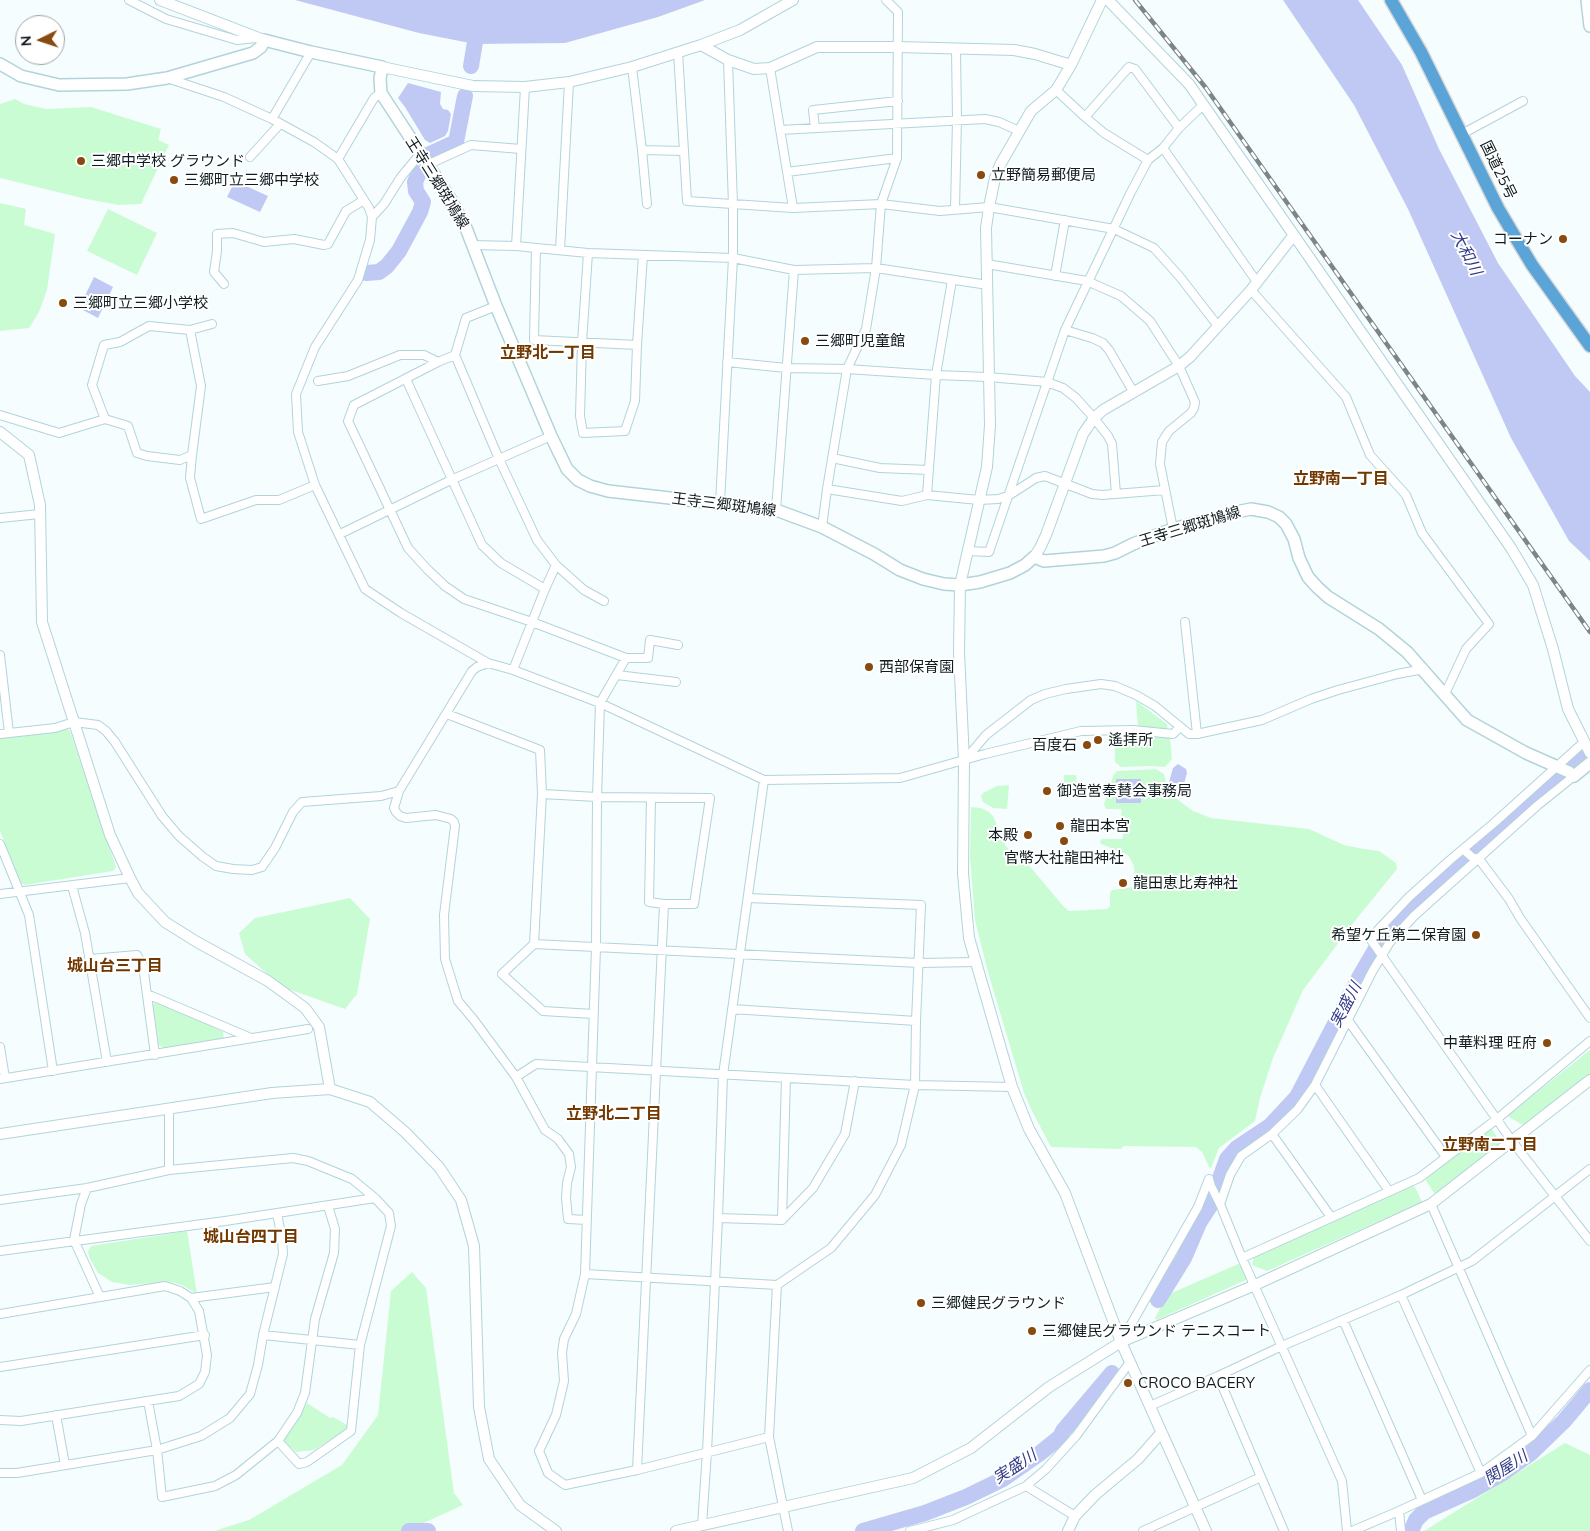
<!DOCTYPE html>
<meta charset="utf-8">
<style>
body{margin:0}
#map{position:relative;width:1590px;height:1531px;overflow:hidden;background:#f6fdfe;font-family:Mulish,sans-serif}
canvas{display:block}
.north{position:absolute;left:15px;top:15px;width:50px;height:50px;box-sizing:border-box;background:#fff;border:1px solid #9fa5a6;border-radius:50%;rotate:266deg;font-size:14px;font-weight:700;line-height:20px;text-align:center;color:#101d20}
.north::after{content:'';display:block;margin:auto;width:18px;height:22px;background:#894a0f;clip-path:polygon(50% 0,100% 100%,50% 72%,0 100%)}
</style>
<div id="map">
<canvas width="1590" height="1531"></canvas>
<div class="north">N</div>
</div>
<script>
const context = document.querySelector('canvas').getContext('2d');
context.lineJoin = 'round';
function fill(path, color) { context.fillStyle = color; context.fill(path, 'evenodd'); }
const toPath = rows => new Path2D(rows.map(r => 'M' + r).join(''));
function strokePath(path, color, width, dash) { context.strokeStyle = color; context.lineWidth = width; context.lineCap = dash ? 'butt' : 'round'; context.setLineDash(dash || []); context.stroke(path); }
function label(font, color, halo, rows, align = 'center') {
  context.font = font + ' Mulish,"Noto Sans JP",sans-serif'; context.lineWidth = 4; context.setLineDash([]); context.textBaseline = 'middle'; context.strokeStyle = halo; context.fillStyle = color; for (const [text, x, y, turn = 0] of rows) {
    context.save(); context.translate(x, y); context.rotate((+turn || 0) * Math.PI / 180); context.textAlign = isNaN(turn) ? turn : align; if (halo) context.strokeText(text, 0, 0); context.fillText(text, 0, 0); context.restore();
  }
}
fill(toPath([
 [15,99,24,104,46,109,91,107,161,129,158,140,169,145,141,204,119,205,86,199,0,178,0,104],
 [0,203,26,209,24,225,55,234,47,290,39,312,29,328,0,331],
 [108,209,157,233,137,275,87,251],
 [1136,701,1167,724,1168,730,1155,727,1138,727],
 [64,727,70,731,116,867,113,871,25,885,21,883,0,831,0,737],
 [1114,735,1170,736,1172,759,1165,767,1152,766,1121,767,1115,762],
 [1156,769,1164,774,1169,793,1193,811,1211,818,1309,829,1344,845,1364,849,1379,851,1396,863,1397,869,1354,922,1303,990,1273,1058,1260,1098,1255,1121,1219,1148,1211,1168,1209,1167,1202,1152,1196,1147,1124,1146,1121,1149,1051,1147,1032,1111,1024,1093,988,972,975,920,970,857,971,807,981,808,989,812,993,816,1005,845,1010,851,1027,863,1064,907,1069,911,1107,909,1110,906,1110,893,1112,890,1133,887,1135,885,1134,866,1128,855,1101,844,1100,842,1102,839,1122,839,1123,836,1121,809,1106,809,1104,805,1105,801,1108,796,1113,776,1117,771],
 [1064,775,1076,775,1077,796,1064,797],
 [1009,785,1007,809,993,808,983,802,981,796,983,793,997,786],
 [350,898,370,919,357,994,345,1009,282,987,245,954,239,933,255,918],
 [160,999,223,1032,224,1040,165,1049,159,1045,153,1004],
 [1590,1050,1590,1074,1523,1125,1509,1117,1508,1115],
 [1492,1129,1498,1139,1498,1144,1437,1193,1434,1193,1426,1181,1426,1179,1488,1130],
 [1413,1186,1415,1187,1422,1202,1267,1271,1252,1265,1254,1256],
 [187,1231,197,1294,182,1285,171,1282,130,1285,112,1282,98,1273,89,1257,88,1251,91,1246],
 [1238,1264,1241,1265,1247,1277,1246,1280,1156,1320,1155,1318,1167,1295],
 [412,1272,426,1288,454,1493,463,1505,406,1531,214,1531,249,1520,342,1465,378,1415,391,1291],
 [307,1403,330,1418,333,1417,347,1425,347,1429,314,1450,296,1452,285,1442,285,1434,298,1420],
 [1565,1443,1590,1455,1590,1531,1424,1531]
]), '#cafcd3');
fill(toPath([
 [295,0,705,0,658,17,565,43,475,44,419,33],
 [1283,0,1358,0,1402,65,1439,149,1498,263,1575,376,1590,392,1590,561,1569,541,1511,438,1408,209,1354,105],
 [408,83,441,92,440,104,443,109,448,110,451,114,448,131,445,136,430,143,425,140,405,107,398,98],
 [235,181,268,196,260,212,227,197],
 [94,277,113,287,98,318,79,308],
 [1178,764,1186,769,1187,773,1184,784,1177,792,1172,793,1169,787,1169,782,1173,768],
 [1116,779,1141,779,1141,803,1116,803]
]), '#bfc9f3');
strokePath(toPath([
 [471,66,482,0],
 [430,154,456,142,465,96],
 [366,273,379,272,387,266,399,251,420,212,423,202,416,191,415,182,419,173],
 [1158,1300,1184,1258,1199,1223,1210,1206,1227,1159,1237,1148,1270,1126,1297,1097,1360,976,1381,940,1431,890,1500,827,1579,757,1590,751],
 [409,1531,428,1531],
 [863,1531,925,1513,966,1497,1003,1479,1039,1454,1060,1437,1063,1431,1112,1373],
 [1411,1531,1416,1520,1424,1512,1471,1491,1503,1473,1531,1453,1564,1421,1590,1390]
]), '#bfc9f3', 16);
const minor = toPath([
 [129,0,166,19,237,40,257,38],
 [678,52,687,201,793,208,881,204,940,211,989,207,1114,229,1154,248,1180,277,1218,326],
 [632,67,642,150,684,151],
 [770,68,793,208],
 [167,78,224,97,272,119,314,142,338,159,369,208,372,217,370,240,358,280,315,347,296,394,298,432,315,485,365,589,401,613,488,663,513,670,600,703,764,780,900,778,985,754,1081,731,1133,730,1173,734,1180,727],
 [1056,90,1085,117,1104,133,1148,160],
 [1085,117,1129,67,1135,69,1179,128],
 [272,119,311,52],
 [815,128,813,110,898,101],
 [780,130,985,119,999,122,1019,131],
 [1462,134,1523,101],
 [1163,148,1257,282],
 [642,150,647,204],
 [250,157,280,124],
 [338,159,374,98,381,93],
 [427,165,471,145,521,149],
 [787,172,897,158],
 [955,209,957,119,956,49],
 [372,217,384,204,401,177,420,154],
 [473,245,516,246,588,253,733,258,794,270,876,268,988,285],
 [516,246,525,87],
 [536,248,534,340,637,345],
 [560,250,569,82],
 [588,253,582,343,580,416,583,433,625,431,635,401,637,345,643,255],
 [987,264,1087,281,1121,296,1150,321,1179,366,1195,402,1194,408,1191,413,1169,431,1162,442,1160,464,1173,529],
 [1055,276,1065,220],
 [224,284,214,272,217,251,217,234,233,233,264,242,294,239,324,245,328,244,346,211,364,200],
 [1251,290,1346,397,1370,455,1406,495,1422,533,1489,624,1466,649,1445,694],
 [496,306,466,318,455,355,438,362,354,405,348,421,408,548,427,569,445,586,464,599,532,622,626,658,600,703,597,797,596,947,585,1274,576,1314,564,1339,562,1353,564,1381,556,1415,539,1451,548,1473,565,1485,637,1470,769,1437],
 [190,330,201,386,192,455,190,478,201,519,256,500,279,500,315,485],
 [1065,330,1092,338,1103,343,1109,350,1134,393],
 [455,355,499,459,537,540,556,565,584,590,604,601],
 [727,362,786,368,847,369,936,375,988,377,1047,382,1063,388,1076,398,1094,418,1108,436,1112,444,1116,494],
 [406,379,482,545,501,563,545,589,513,670],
 [318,381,348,376,400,355,424,355,438,362],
 [0,415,59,433,105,419,128,426,137,453,147,456,180,460,192,455],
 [105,419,92,385,104,345,120,342,149,326,190,330,212,324],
 [832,458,880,468,929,470],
 [827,489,902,501,927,495,979,500,998,499,1008,496,1036,478,1045,476,1092,494,1102,495,1165,490],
 [927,495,936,375,952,280],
 [720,503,733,258,733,205,728,60],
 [776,510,794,270],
 [0,518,40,514],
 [822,527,827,489,847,369,866,329,876,268,881,204,897,158,898,12,886,0],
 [340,534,451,480,551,436],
 [967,551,989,552,1065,330,1131,192,1148,160,1163,148,1179,128,1203,105],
 [545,589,556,565],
 [1185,622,1197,734],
 [0,655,9,733],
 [626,658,648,658,650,640,678,645],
 [488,663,477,667,472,671,399,791,394,808,396,812,400,816,406,818,436,815,451,819,454,822,455,826,444,915,445,959,458,1001,474,1020,516,1077,545,1130,558,1139,569,1154,571,1167,567,1183,566,1198,568,1219,587,1220],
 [617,675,676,682],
 [447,714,540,750,542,794,534,944,502,974,543,1011,593,1014],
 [0,734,55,728,74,722,98,725,106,731,115,742,162,816,179,836,203,857,216,866,233,869,252,870,262,867,275,848,293,812,302,802,381,796,399,791],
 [1584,742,1494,823,1450,860,1409,897,1378,930,1371,940,1512,1141,1590,1241],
 [964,761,986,735,1031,700,1045,694,1066,689,1101,684,1115,686,1136,695,1155,706,1189,734,1197,734,1262,720,1311,699,1338,690,1397,674,1424,669],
 [542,794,597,797,710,798,694,904,664,904,637,1470],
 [651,798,649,902,664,904],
 [0,844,29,915,53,1071],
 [1464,850,1473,858,1479,859,1509,899,1520,918,1590,1018],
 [72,886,85,933,107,1062],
 [0,894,130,878],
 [748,898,921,905,916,1021,915,1085,901,1145,875,1195,831,1248,777,1285],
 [534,944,919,963,975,962],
 [90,959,137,955,143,965,155,1055],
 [147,994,251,1038],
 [732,1009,916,1021],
 [1347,1019,1446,1157],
 [0,1047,5,1078],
 [516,1077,536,1064,915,1085,1012,1087],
 [0,1079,308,1029],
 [1315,1085,1389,1191],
 [169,1108,169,1170],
 [1272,1134,1331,1217],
 [1209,1179,1211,1186,1220,1204,1242,1258,1342,1481,1347,1531],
 [87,1188,81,1204,74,1240,100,1297],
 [0,1200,87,1188,169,1170,293,1158,308,1161,352,1179,375,1198,389,1213,391,1226,360,1345,351,1431,307,1462,299,1464,278,1441,236,1475,215,1486,162,1497,157,1450,148,1401],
 [1220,1204,1230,1175,1241,1156,1272,1134,1297,1110,1315,1085,1372,972,1390,942,1414,916,1538,805,1574,776],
 [1431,1204,1532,1436],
 [718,1218,782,1220,813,1188,845,1134,855,1081],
 [782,1220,786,1078],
 [0,1251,225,1221,375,1198],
 [1242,1258,1419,1178,1497,1119,1590,1041],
 [585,1274,777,1285,769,1437,788,1531],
 [1401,1295,1481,1473],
 [191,1298,275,1287],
 [0,1314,165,1286,180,1291,191,1298,199,1311,207,1355,205,1372,199,1384,179,1396,21,1421,0,1420],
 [1343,1320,1422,1500],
 [263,1335,360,1345],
 [1121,1342,1198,1207,1209,1179],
 [0,1367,205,1335],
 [1218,1376,1284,1531],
 [1150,1406,1218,1376,1282,1346,1401,1295,1472,1261,1590,1169],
 [56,1415,65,1465],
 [278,1441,297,1413,305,1393,315,1319,334,1253,335,1229,328,1206],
 [0,1473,17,1473,157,1450,201,1436,230,1418,250,1394,258,1365,263,1335,283,1254,282,1239,277,1213],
 [1026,1486,1075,1516],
 [1399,1511,1401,1531],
 [702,1525,707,1452,718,1218,723,1075,764,780],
 [910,1531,953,1520,1026,1486,1046,1469,1076,1436,1130,1362],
 [1143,1531,1261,1477],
 [1352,1531,1399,1511,1481,1473,1532,1436,1590,1370]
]);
const tertiary = toPath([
 [160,0,264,40],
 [1102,0,1071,65,1056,90,1031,111,1000,165,995,178,989,207,986,228,990,425,987,467,960,585,959,652,964,761,963,874,969,938,1012,1087,1029,1129,1065,1193,1121,1342,1206,1531],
 [1108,0,1189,84,1511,548,1533,585,1553,649,1568,709,1590,753],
 [701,45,728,60,754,69,770,68,817,47,898,47,1014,50,1035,54,1071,65],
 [382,67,473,86,525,87,569,82,632,67,701,45,740,30,793,0],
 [0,432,29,455,40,505,42,622,110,835,130,878,138,893,165,922,197,942,268,981,305,1008,319,1027,330,1089],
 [1034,557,1040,548,1046,535,1083,434,1094,418,1103,410,1179,366,1190,357,1251,290,1293,236],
 [0,1134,272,1093,330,1089,370,1102,405,1132,439,1167,461,1200,474,1246,479,1407,489,1459,520,1505,556,1531],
 [676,1531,913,1478,971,1448,1049,1387,1121,1342,1255,1285,1431,1204,1590,1080],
 [1068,1531,1075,1516,1095,1495,1138,1459,1161,1433]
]);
const secondary = toPath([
 [1587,0,1590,26],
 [0,64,21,76,59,85,127,84,167,78,253,53,261,47,264,40,311,52,382,67,380,79,381,93,451,200,466,228,496,306,551,436,567,469,578,480,590,486,608,491,776,510,822,527,874,554,900,570,923,579,944,584,960,585,980,582,1010,573,1025,565,1034,557,1044,561,1104,556,1115,553,1133,544,1173,529,1241,511,1251,509,1268,512,1279,517,1286,524,1294,539,1299,558,1308,577,1317,587,1328,597,1379,629,1407,652,1467,720,1526,753,1569,772,1574,776,1590,763]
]);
const trunk = toPath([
 [1391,0,1421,52,1498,208,1511,230,1532,265,1590,346]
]);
strokePath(minor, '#b1d4db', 10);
strokePath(tertiary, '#b1d4db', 12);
strokePath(secondary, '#b1d4db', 14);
strokePath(trunk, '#d4d6d7', 15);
strokePath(minor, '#fff', 8);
strokePath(tertiary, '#fff', 10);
strokePath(secondary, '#fff', 11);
strokePath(trunk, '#5aa4d8', 12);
const rail = toPath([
 [1135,0,1206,88,1590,632]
]);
strokePath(rail, '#7c8688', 4.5);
strokePath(rail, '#fff', 2.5, [8]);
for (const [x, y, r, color] of [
 [81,161,5,"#894a0f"],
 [981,175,5,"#894a0f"],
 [174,180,5,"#894a0f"],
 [1563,239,5,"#894a0f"],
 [63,303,5,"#894a0f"],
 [805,341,5,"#894a0f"],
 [869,667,5,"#894a0f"],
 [1098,740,5,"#894a0f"],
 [1087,745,5,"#894a0f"],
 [1047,791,5,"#894a0f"],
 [1060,826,5,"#894a0f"],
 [1028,835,5,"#894a0f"],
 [1064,841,5,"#894a0f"],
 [1123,883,5,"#894a0f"],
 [1476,935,5,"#894a0f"],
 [1547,1043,5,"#894a0f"],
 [921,1303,5,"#894a0f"],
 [1032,1331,5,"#894a0f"],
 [1128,1383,5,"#894a0f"]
]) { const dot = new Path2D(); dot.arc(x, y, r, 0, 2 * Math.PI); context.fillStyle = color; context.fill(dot); strokePath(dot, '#fff', 2); }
label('15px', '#101d20', '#fff', [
 ["三郷中学校 グラウンド",91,161],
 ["立野簡易郵便局",991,175],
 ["三郷町立三郷中学校",184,180],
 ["コーナン",1553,239,"right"],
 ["三郷町立三郷小学校",73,303],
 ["三郷町児童館",815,341],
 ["西部保育園",879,667],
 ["遙拝所",1108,740],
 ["百度石",1077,745,"right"],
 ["御造営奉賛会事務局",1057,791],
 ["龍田本宮",1070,826],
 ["本殿",1018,835,"right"],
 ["官幣大社龍田神社",1064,858,"center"],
 ["龍田恵比寿神社",1133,883],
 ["希望ケ丘第二保育園",1466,935,"right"],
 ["中華料理 旺府",1537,1043,"right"],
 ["三郷健民グラウンド",931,1303],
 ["三郷健民グラウンド テニスコート",1042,1331],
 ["CROCO BACERY",1138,1383]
], 'left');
label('15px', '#101d20', '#fff', [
 ["国道25号",1498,170,64],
 ["王寺三郷斑鳩線",437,183,58],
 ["王寺三郷斑鳩線",724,505,7],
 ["王寺三郷斑鳩線",1190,527,-17]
]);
label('italic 16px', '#323a87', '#fff', [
 ["大和川",1466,253,63],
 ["実盛川",1346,1005,-62],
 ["実盛川",1015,1467,-33],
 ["関屋川",1506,1468,-33]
]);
label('bold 16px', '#713800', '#fff', [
 ["立野北一丁目",548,353],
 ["立野南一丁目",1341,479],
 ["城山台三丁目",115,966],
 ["立野北二丁目",614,1114],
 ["立野南二丁目",1490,1145],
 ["城山台四丁目",251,1237]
]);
</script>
